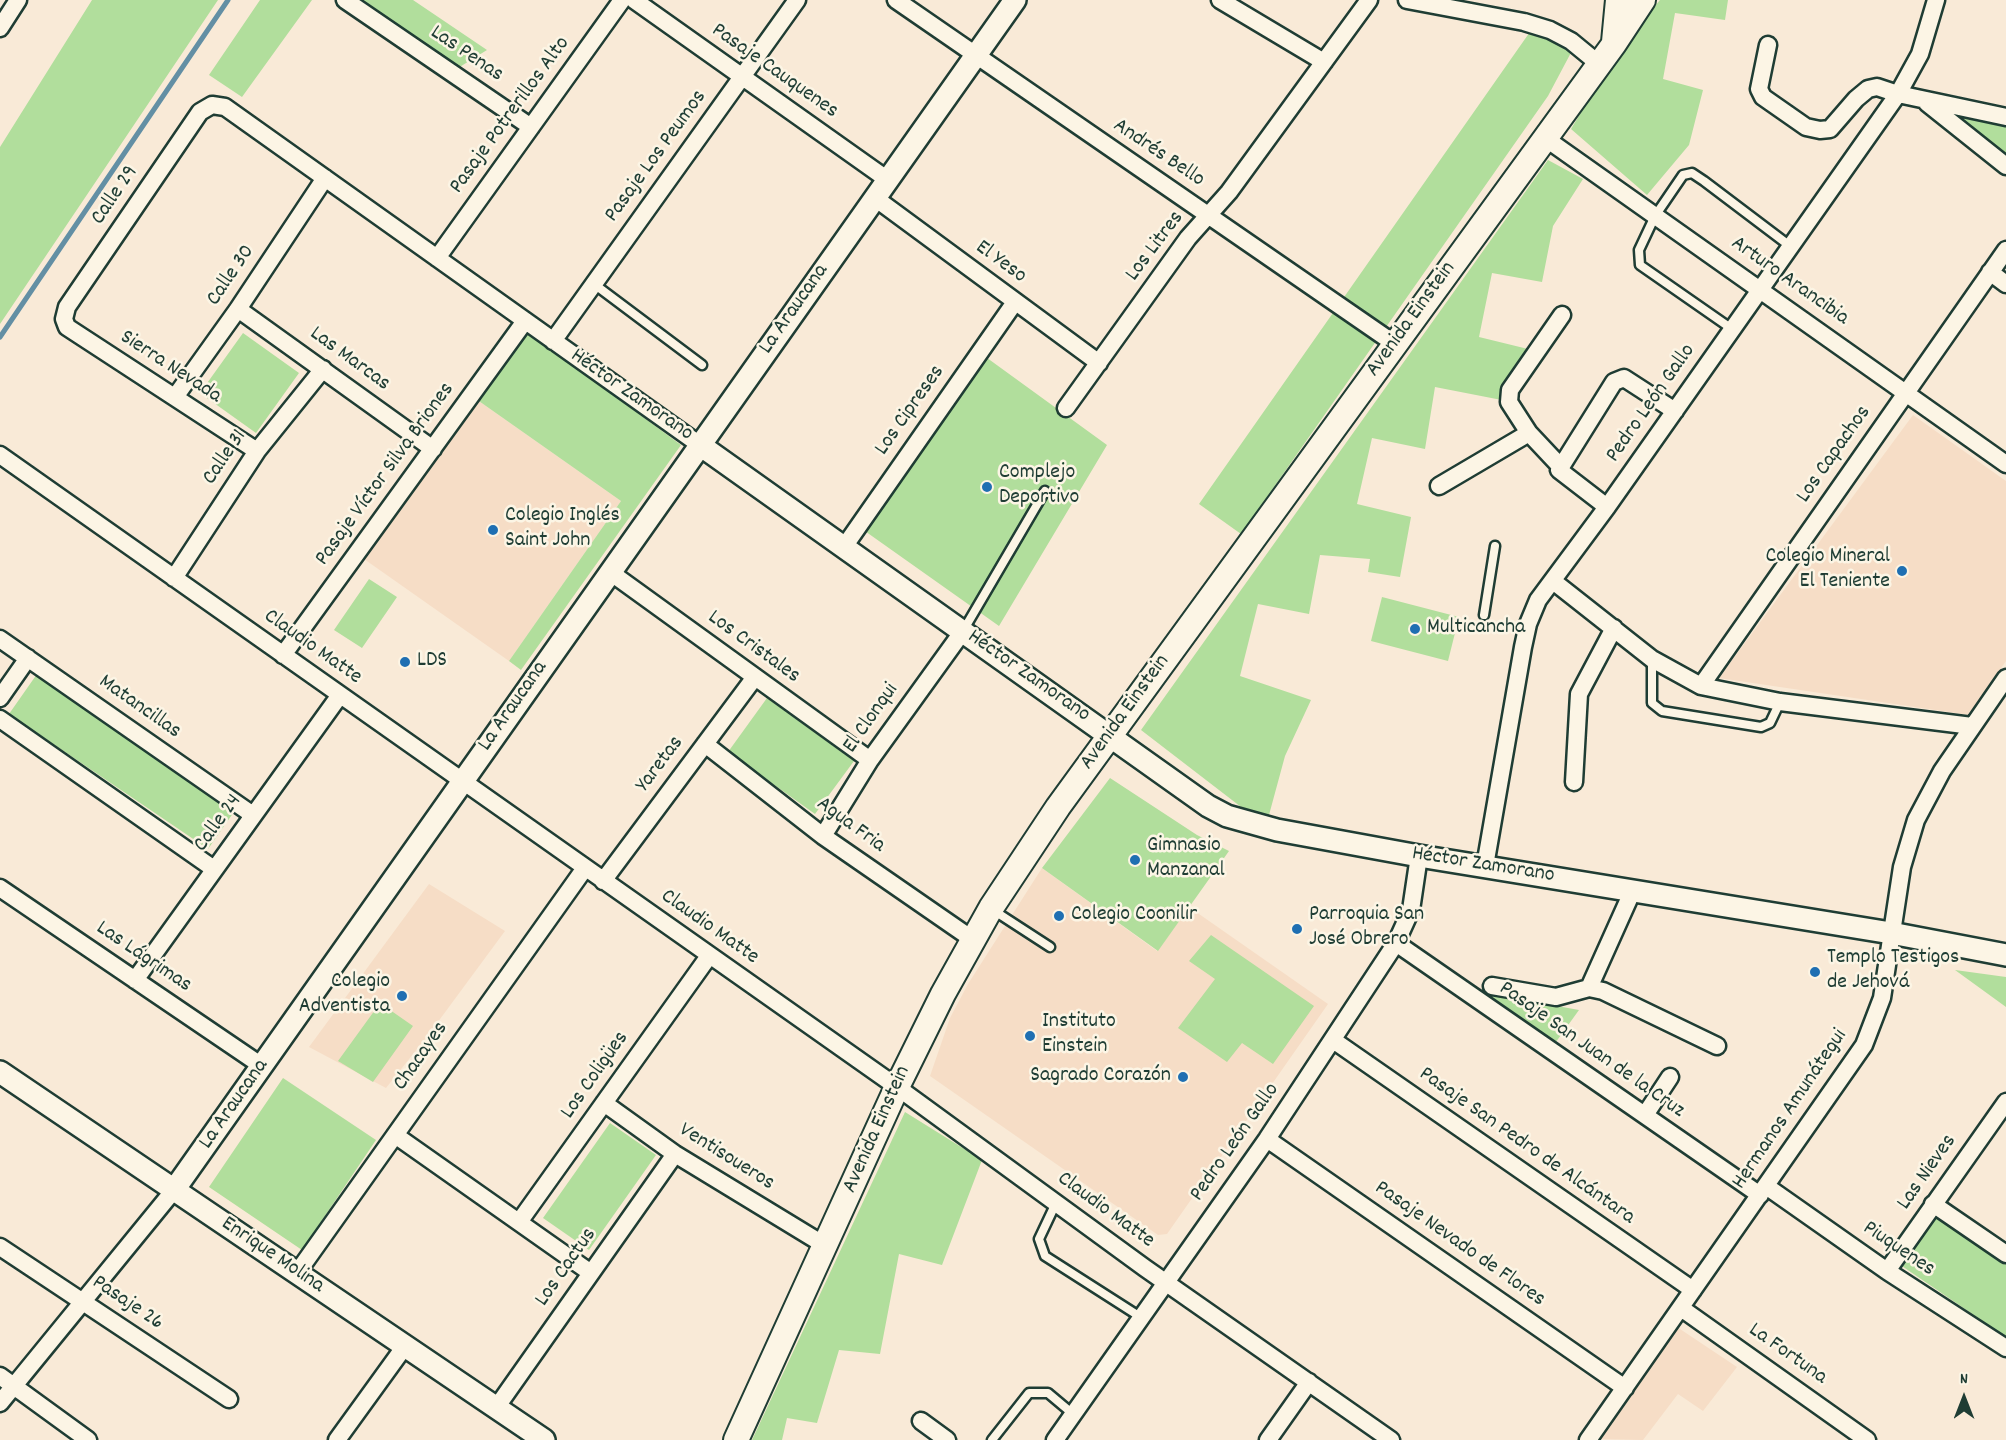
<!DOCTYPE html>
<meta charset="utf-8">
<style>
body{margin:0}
#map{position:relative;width:2006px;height:1440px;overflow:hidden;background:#f9ead7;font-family:Dekko,sans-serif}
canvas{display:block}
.north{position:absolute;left:1934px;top:1368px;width:60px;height:60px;-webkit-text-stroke:4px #fcf5e5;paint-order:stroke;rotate:0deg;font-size:16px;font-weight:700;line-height:24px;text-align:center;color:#1f3d34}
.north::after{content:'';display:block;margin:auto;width:21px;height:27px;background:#1f3d34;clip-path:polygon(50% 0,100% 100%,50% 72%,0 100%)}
</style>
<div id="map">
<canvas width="2006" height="1440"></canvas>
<div class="north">N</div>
</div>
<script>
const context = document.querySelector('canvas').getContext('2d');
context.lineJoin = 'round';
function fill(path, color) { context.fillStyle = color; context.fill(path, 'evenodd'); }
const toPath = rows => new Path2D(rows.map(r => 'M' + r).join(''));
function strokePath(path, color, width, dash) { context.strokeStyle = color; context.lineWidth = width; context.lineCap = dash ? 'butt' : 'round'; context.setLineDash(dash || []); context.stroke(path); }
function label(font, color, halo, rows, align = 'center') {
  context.font = font + ' Dekko,sans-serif'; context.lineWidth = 5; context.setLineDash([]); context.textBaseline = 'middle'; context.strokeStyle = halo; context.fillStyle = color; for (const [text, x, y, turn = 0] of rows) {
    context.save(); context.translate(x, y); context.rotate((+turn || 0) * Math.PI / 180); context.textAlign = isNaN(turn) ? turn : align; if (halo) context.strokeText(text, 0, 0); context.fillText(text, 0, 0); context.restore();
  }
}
fill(toPath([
 [476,399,621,501,509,661,364,559],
 [1913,415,2006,481,2006,661,1969,715,1719,678],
 [1042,868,1157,951,1189,907,1328,1004,1167,1234,1158,1235,930,1076,950,1018,968,984],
 [429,884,505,931,429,1034,386,1088,309,1047],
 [1677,1327,1737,1367,1703,1411,1678,1394,1643,1440,1595,1439]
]), '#f6ddc6');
fill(toPath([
 [92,0,218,0,0,324,0,147],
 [260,0,312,0,242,97,209,75],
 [357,0,413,0,487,50,458,68],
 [1660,0,1728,0,1725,20,1675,13,1663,79,1703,90,1689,145,1647,195,1571,129,1619,49],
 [1532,29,1574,47,1548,96,1241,534,1199,504],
 [1922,105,2006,123,2006,165],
 [1548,160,1583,179,1553,226,1542,282,1492,273,1479,337,1528,349,1517,403,1435,387,1425,449,1372,438,1357,504,1411,517,1400,577,1368,572,1370,559,1320,555,1309,614,1258,604,1240,676,1311,700,1285,756,1269,815,1245,810,1141,730],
 [525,330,681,445,521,670,509,661,621,501,476,399],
 [243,333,299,373,256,433,200,393],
 [983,355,1107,445,999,626,862,529],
 [369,579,397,597,362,648,334,630],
 [1382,597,1459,617,1448,661,1371,641],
 [37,674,236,809,208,849,9,714],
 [767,698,854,761,815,814,728,752],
 [1110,778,1197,835,1229,851,1158,951,1042,868],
 [1211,935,1314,1006,1273,1064,1242,1043,1227,1062,1178,1028,1215,979,1189,961],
 [1955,970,2006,977,2006,1007],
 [1486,993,1579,1010,1553,1046,1482,998],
 [380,1003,413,1026,373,1082,338,1061],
 [283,1078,376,1140,302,1250,209,1187],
 [905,1112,982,1160,942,1265,899,1254,880,1354,839,1350,817,1423,787,1418,782,1440,752,1440],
 [610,1123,656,1155,589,1250,543,1218],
 [1932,1212,2006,1262,2006,1337,1896,1262]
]), '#b1de9c');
strokePath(toPath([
 [0,337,228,0]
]), '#638fa4', 5);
const service = toPath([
 [594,284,702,365],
 [1732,329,1640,265,1639,250,1655,216,1683,175,1692,173,1704,181,1790,246],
 [1484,615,1495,546],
 [963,631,1045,491],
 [1652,660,1652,703,1662,711,1761,727,1770,723,1780,702],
 [993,910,1050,947],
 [1056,1203,1039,1239,1045,1256,1142,1318],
 [992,1440,1029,1393,1048,1393,1073,1414]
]);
const minor = toPath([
 [345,0,531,127],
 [634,0,888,180],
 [896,0,1395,344],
 [1220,0,1324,62],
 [1407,0,1524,22,1550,30,1571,41,1599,64],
 [0,28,18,0],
 [1768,45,1759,89,1763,97,1806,127,1820,130,1830,129,1856,99,1868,89,1877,87,1898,94,2006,117],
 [1927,103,2006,166],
 [1545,138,2006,464],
 [875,198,1099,363],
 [437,258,622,0],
 [1990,272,2006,284],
 [238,309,433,449],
 [553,341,797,0],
 [175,397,238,309,325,178],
 [1066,408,1188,238,1229,192,1369,0],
 [257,451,67,327,64,319,67,307,200,112,212,105,225,107,700,445],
 [0,455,897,1087,1145,1268,1391,1440],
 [1560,466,1529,433,1509,402,1510,390,1562,315],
 [1439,486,1529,433],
 [1607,507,1559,470,1614,382,1624,378,1675,411],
 [844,547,1015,302],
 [610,572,870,760],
 [174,578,257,451,323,369],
 [1553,581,1652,659,1701,686,1780,702,1972,726],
 [0,639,253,815],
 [283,655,525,321],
 [1701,686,2006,250],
 [0,698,28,658],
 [0,719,214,869],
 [705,744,823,836,972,939],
 [1574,782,1579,694,1614,628],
 [823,836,870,760,963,631],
 [1485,866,1523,647,1528,624,1538,600,1607,507,1898,94,1920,54,1936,0],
 [603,881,755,677],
 [0,888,262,1066],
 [1633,890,1589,988,1603,991,1717,1046],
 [1396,943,1760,1195],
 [135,980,340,695],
 [1492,986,1556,997,1589,988],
 [1333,1040,1693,1290],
 [604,1103,675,1154,826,1246],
 [1645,1115,1670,1077],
 [395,1135,591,1273],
 [1267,1139,1625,1388],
 [1766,1186,1887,1271,2006,1348],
 [1933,1204,2006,1254],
 [519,1222,709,956],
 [0,1247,229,1399],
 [1887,1271,2006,1102],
 [297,1273,585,868],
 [1681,1308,1867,1440],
 [0,1376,88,1440],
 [0,1403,174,1190],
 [496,1408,675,1154],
 [921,1421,947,1440],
 [337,1440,405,1346],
 [1055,1440,1267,1139,1396,943,1411,910,1419,856],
 [1268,1440,1309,1382],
 [1588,1440,1864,1045,1882,998,1902,867,1916,820,1942,771,2006,678]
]);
const tertiary = toPath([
 [700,445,1208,806,1227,816,1277,830,1419,856,1891,933,2006,955],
 [0,1072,544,1440],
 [174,1190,1015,0]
]);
const secondary = toPath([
 [1614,42,1618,0],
 [736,1440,897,1087,943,994,991,908,1058,807,1614,44,1643,0]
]);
strokePath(service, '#1f3d34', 13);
strokePath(minor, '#1f3d34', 21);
strokePath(tertiary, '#1f3d34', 26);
strokePath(secondary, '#1f3d34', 28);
strokePath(service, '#fcf5e5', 8);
strokePath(minor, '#fcf5e5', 16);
strokePath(tertiary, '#fcf5e5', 21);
strokePath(secondary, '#fcf5e5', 24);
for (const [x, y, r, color] of [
 [987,487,6,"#1f6fb2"],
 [493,530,6,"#1f6fb2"],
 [1902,571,6,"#1f6fb2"],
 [1415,629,6,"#1f6fb2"],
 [405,662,6,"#1f6fb2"],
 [1135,860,6,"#1f6fb2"],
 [1059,916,6,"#1f6fb2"],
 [1297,929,6,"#1f6fb2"],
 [1815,972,6,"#1f6fb2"],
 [402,996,6,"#1f6fb2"],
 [1030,1036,6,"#1f6fb2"],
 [1183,1077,6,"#1f6fb2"]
]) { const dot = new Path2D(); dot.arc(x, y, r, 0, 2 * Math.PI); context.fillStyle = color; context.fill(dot); strokePath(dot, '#fcf5e5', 2); }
label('22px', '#1f3d34', '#fcf5e5', [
 ["Las Penas",466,55,34],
 ["Pasaje Cauquenes",774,72,35],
 ["Pasaje Potrerillos Alto",511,116,-54],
 ["Andrés Bello",1158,154,34],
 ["Pasaje Los Peumos",657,157,-54],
 ["Calle 29",116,196,-56],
 ["Los Litres",1156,247,-53],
 ["El Yeso",1000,263,36],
 ["Calle 30",232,276,-56],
 ["Arturo Arancibia",1789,282,35],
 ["La Araucana",795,310,-55],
 ["Avenida Einstein",1412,320,-54],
 ["Las Marcas",349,360,36],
 ["Sierra Nevada",170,368,33],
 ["Héctor Zamorano",631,396,35],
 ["Pedro León Gallo",1652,404,-55],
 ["Los Cipreses",911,411,-55],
 ["Los Capachos",1835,455,-55],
 ["Calle 31",226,458,-56],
 ["Pasaje Víctor Silva Briones",386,475,-54],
 ["Claudio Matte",312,648,35],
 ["Los Cristales",753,648,36],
 ["Héctor Zamorano",1028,677,35],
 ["La Araucana",514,707,-55],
 ["Matancillas",139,708,35],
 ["Avenida Einstein",1126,713,-54],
 ["El Clonqui",872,719,-55],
 ["Yaretas",661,765,-53],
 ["Calle 24",219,824,-54],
 ["Agua Fria",850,826,36],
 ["Héctor Zamorano",1483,866,9],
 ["Claudio Matte",709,928,35],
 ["Las Lágrimas",143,958,34],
 ["Pasaje San Juan de la Cruz",1591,1051,35],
 ["Chacayes",422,1057,-55],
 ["Los Coligües",596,1076,-55],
 ["La Araucana",235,1105,-55],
 ["Hermanos Amunátegui",1791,1110,-56],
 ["Avenida Einstein",878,1130,-66],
 ["Pedro León Gallo",1236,1143,-55],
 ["Pasaje San Pedro de Alcántara",1526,1147,35],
 ["Ventisoueros",726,1158,32],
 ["Las Nieves",1928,1173,-55],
 ["Claudio Matte",1105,1211,36],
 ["Pasaje Nevado de Flores",1459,1245,35],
 ["Piuquenes",1898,1250,34],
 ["Enrique Molina",272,1256,34],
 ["Los Cactus",567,1268,-55],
 ["Pasaje 26",127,1304,34],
 ["La Fortuna",1787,1355,35]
]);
label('22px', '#1f3d34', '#fcf5e5', [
 ["Complejo",999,474],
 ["Deportivo",999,499],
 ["Colegio Inglés",505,517],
 ["Saint John",505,542],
 ["Colegio Mineral",1890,558,"right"],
 ["El Teniente",1890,583,"right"],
 ["Multicancha",1427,629],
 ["LDS",417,662],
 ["Gimnasio",1147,847],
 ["Manzanal",1147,872],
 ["Colegio Coonilir",1071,916],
 ["Parroquia San",1309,916],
 ["José Obrero",1309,941],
 ["Templo Testigos",1827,959],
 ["de Jehová",1827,984],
 ["Colegio",390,983,"right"],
 ["Adventista",390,1008,"right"],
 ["Instituto",1042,1023],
 ["Einstein",1042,1048],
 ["Sagrado Corazón",1171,1077,"right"]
], 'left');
</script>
